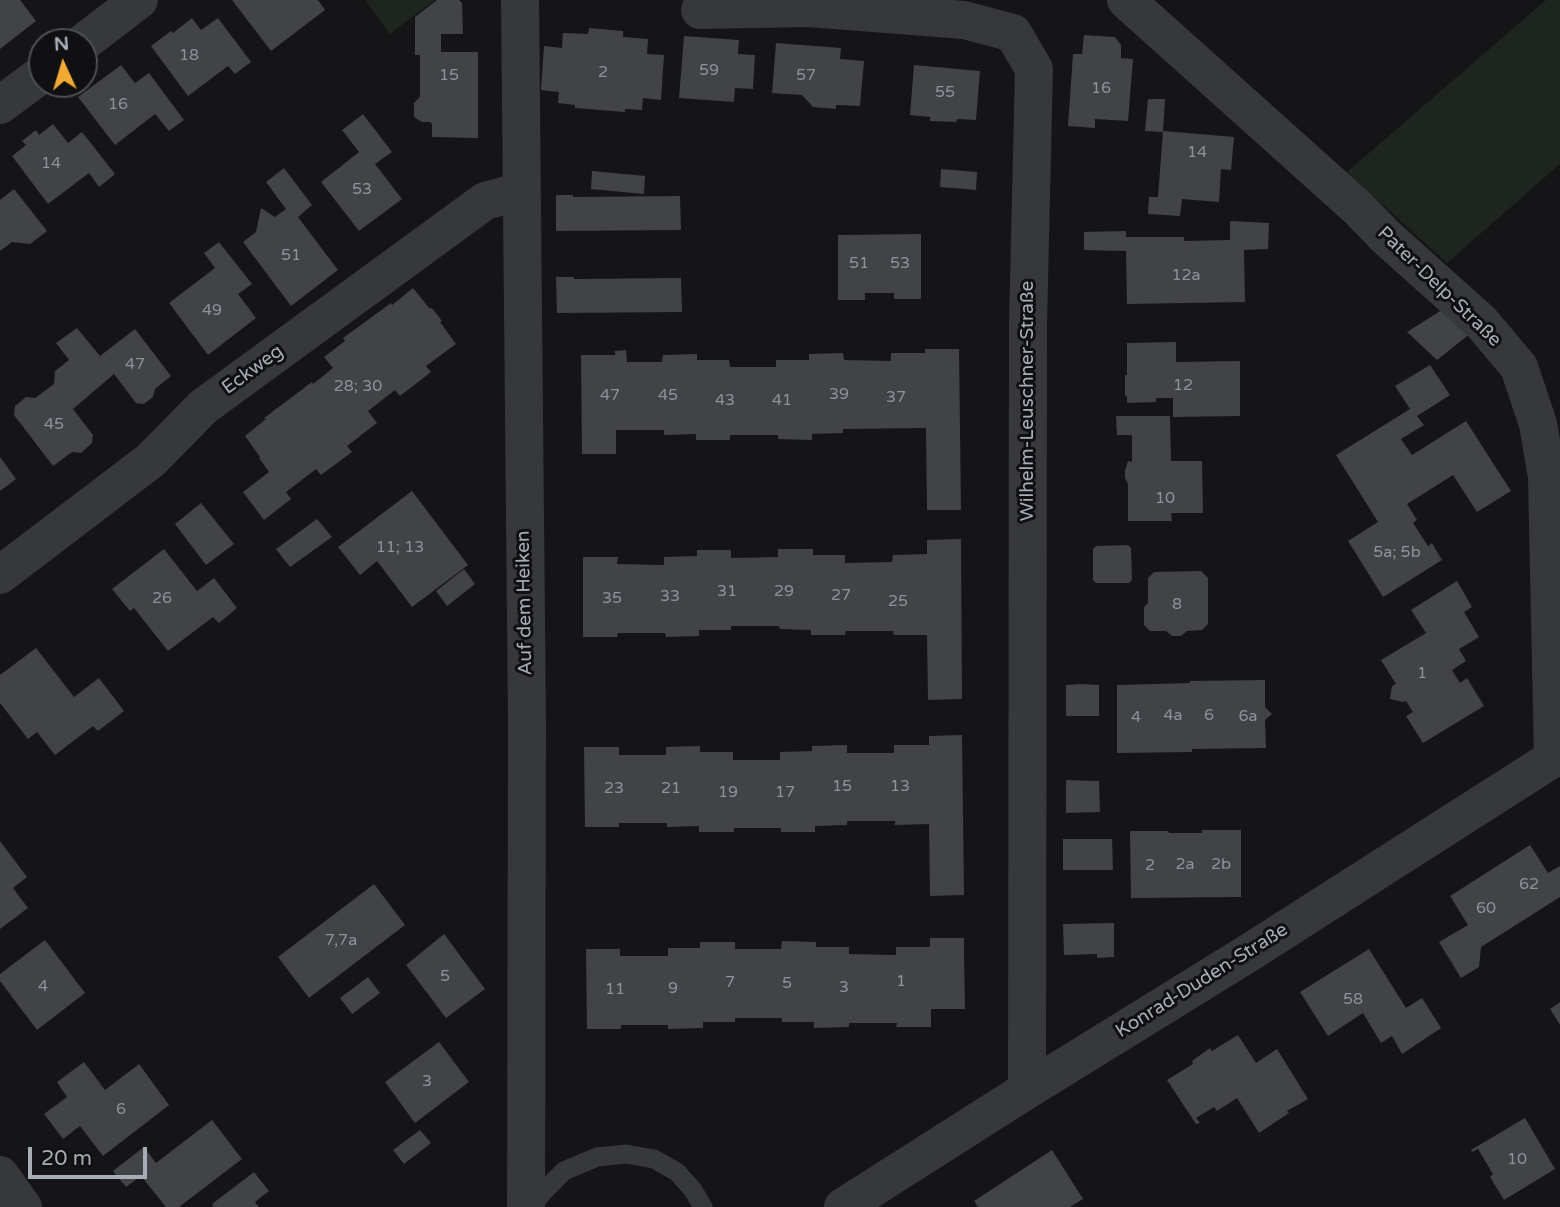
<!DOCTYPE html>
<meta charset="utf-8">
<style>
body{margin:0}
#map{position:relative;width:1560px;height:1207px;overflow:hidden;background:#151517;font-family:"Varela Round",sans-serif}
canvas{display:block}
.north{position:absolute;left:28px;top:28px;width:70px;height:70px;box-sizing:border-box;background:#101012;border:2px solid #4c4f54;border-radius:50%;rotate:356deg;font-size:19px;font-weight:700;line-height:28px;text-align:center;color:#a7adb7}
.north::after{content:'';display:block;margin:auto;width:24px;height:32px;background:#f1aa34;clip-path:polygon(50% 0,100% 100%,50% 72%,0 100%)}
.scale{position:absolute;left:28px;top:1147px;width:119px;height:32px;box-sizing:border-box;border:4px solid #a7adb7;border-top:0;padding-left:9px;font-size:21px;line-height:24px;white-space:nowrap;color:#a7adb7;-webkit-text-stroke:5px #101012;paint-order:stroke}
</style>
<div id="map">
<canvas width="1560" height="1207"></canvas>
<div class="north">N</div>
<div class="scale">20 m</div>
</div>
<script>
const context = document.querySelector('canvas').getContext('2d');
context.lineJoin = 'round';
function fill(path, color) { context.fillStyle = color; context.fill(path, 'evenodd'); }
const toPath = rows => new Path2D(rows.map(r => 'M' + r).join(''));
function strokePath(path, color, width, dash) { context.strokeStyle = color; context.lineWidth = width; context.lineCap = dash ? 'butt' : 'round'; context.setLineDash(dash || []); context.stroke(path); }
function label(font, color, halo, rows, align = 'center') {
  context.font = font + ' "Varela Round",sans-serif'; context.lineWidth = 6; context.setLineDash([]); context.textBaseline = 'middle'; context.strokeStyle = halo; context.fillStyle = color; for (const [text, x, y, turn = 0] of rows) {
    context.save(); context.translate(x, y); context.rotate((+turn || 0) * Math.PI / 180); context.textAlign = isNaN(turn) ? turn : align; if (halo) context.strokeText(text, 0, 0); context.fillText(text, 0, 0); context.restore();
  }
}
fill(toPath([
 [365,0,435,0,390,34],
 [1546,0,1560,0,1560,164,1447,263,1347,172]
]), '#1d251e');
fill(toPath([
 [0,0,20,0,36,21,0,49],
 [232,0,318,0,325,10,271,51],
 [437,0,459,0,462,3,463,34,441,34,441,52,478,52,478,138,432,137,432,124,430,122,422,122,414,117,414,103,420,97,420,55,415,55,415,17],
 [192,18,201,30,218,18,251,62,235,74,228,66,188,96,151,46,171,31,173,33],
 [589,28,623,31,623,37,648,39,647,54,664,55,661,100,643,98,642,110,625,109,625,112,575,108,575,105,558,103,559,92,541,90,544,46,562,48,563,33,588,34],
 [1084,35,1115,37,1121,45,1121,58,1133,59,1128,121,1095,119,1095,128,1068,126,1073,54,1082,54],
 [684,36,739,40,738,54,755,55,753,89,735,88,734,102,679,98],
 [776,43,841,48,840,59,864,61,860,106,836,105,836,109,813,107,802,95,772,93],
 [121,65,135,83,149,73,184,120,169,131,155,114,115,145,78,97],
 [914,65,980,71,976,120,957,119,956,122,930,121,930,117,910,115],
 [1148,99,1165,99,1163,132,1145,131],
 [363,114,392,152,375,164,402,199,359,231,321,182,359,152,342,130],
 [53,124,68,143,82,132,115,174,99,187,89,173,48,204,12,156,26,145,22,141,36,130,39,135],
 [1163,131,1234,137,1231,170,1221,169,1219,202,1182,199,1180,216,1148,214,1149,197,1158,197],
 [284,168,312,205,298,217,338,270,291,306,243,242,256,232,261,208,275,217,286,209,266,182],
 [941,169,977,172,976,190,940,187],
 [592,171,645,176,644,194,591,189],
 [14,189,47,231,30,244,12,242,0,251,0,200],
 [556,195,573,195,573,197,680,196,681,230,556,231],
 [1230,221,1269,223,1268,249,1244,250,1245,302,1127,304,1126,251,1084,250,1084,232,1126,231,1126,237,1184,237,1184,241,1230,240],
 [921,234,921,299,894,299,894,293,865,293,865,300,838,300,838,235],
 [219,242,252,284,238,294,256,318,208,355,169,303,215,268,204,253],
 [556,277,574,277,574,279,681,278,682,312,557,313],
 [413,288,430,309,432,308,442,321,440,322,456,344,426,366,431,372,400,396,395,390,368,411,377,423,347,446,352,452,321,475,316,469,286,492,291,499,264,520,243,492,269,472,259,458,260,457,245,436,266,419,264,418,312,382,313,384,333,368,324,357,345,341,343,338,391,303,392,305],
 [1445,308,1471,333,1437,360,1407,332],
 [77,328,100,356,135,329,171,376,155,389,153,397,144,404,136,403,114,374,73,409,93,435,92,443,81,453,72,452,53,466,14,415,15,406,26,397,35,398,54,384,55,371,69,360,56,343],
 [1176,342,1176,362,1240,361,1240,416,1173,417,1173,398,1156,398,1156,402,1127,403,1127,396,1125,396,1125,375,1127,375,1127,343],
 [925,349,959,349,961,510,927,510,926,428,843,429,843,433,812,434,812,440,778,439,778,435,730,435,730,440,696,440,696,434,664,435,664,430,616,430,616,454,582,454,581,355,615,355,615,351,626,350,627,362,662,362,663,355,697,354,697,360,729,360,730,367,776,367,776,360,809,360,809,354,843,353,844,360,891,361,891,353,925,353],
 [1430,365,1450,395,1417,416,1424,425,1401,439,1412,455,1466,421,1511,491,1477,512,1453,475,1407,504,1417,520,1413,523,1428,546,1432,543,1442,560,1383,597,1348,541,1378,522,1336,455,1410,409,1395,386],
 [1116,416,1170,416,1171,461,1202,461,1203,513,1171,513,1172,521,1128,521,1128,484,1125,478,1125,471,1128,461,1132,462,1132,435,1117,435],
 [0,457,16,479,0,491],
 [412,491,468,565,412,607,377,561,360,575,338,547],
 [201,503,234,544,206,565,175,524],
 [317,519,332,537,290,567,276,549],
 [961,539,962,699,928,700,927,635,894,635,893,631,846,631,845,635,811,635,811,630,780,629,779,626,731,626,731,630,699,630,699,636,666,637,665,633,618,633,617,637,583,637,583,557,618,557,617,564,664,565,664,557,697,556,697,550,731,550,731,558,778,557,778,549,813,549,813,555,845,555,845,563,892,562,893,555,927,554,927,540],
 [1128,545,1131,548,1132,580,1129,583,1096,583,1093,580,1093,549,1096,546],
 [164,549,197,591,214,578,237,608,219,623,213,617,168,651,134,608,130,611,112,589],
 [464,569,475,584,447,606,436,591],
 [1201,571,1208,578,1208,624,1202,630,1187,631,1181,636,1172,636,1166,631,1150,631,1144,625,1144,607,1148,603,1148,578,1154,572],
 [1457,581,1472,607,1464,612,1479,637,1459,649,1466,661,1452,670,1460,683,1467,678,1484,706,1423,743,1406,716,1413,712,1406,701,1403,702,1390,699,1392,686,1396,684,1381,660,1426,633,1411,610],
 [36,648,74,697,99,678,124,711,98,731,93,726,55,755,37,732,28,739,0,703,0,675],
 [1265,680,1265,707,1272,714,1265,720,1266,748,1192,749,1192,752,1117,753,1117,685,1190,683,1190,681],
 [1082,684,1099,685,1099,716,1066,716,1066,685],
 [962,735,964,895,930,896,929,824,895,825,895,821,847,821,847,825,815,826,815,832,781,832,781,828,734,828,734,832,699,832,699,826,667,827,667,823,619,823,619,827,585,827,584,747,619,747,619,755,666,755,666,747,700,746,700,752,733,752,733,760,780,760,780,752,812,751,812,746,847,745,847,753,894,753,894,745,929,745,929,736],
 [1066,780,1099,781,1100,812,1066,813],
 [1202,830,1241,830,1241,897,1131,898,1130,831,1168,831,1169,833,1202,833],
 [1063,839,1112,839,1113,870,1063,870],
 [0,841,27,877,13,888,28,908,0,929],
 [1530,845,1548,873,1560,866,1560,897,1481,947,1479,967,1461,978,1439,942,1468,925,1450,896],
 [374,884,405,925,309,998,278,957],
 [1114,923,1114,957,1097,958,1097,954,1064,955,1063,924],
 [444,934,485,989,446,1018,406,965],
 [930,938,964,938,964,956,965,1009,931,1009,931,1027,896,1027,897,1023,849,1023,849,1027,814,1028,814,1022,782,1022,782,1018,735,1018,735,1022,703,1022,703,1028,668,1029,668,1025,621,1025,621,1029,587,1029,586,949,620,949,620,956,668,956,668,948,700,948,700,942,735,942,735,949,781,949,782,941,816,942,816,947,849,947,849,954,896,955,896,947,930,947],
 [45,940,85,993,37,1030,0,981,0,974],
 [1369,949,1406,1008,1422,998,1441,1028,1402,1054,1392,1036,1381,1043,1363,1013,1328,1036,1300,992],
 [368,977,380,993,352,1014,340,998],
 [1560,1002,1560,1025,1550,1009],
 [1238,1035,1256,1063,1277,1049,1308,1099,1287,1111,1289,1113,1259,1133,1237,1098,1217,1111,1214,1107,1196,1118,1200,1123,1196,1124,1167,1080,1193,1064,1192,1061,1210,1048,1212,1051],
 [439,1042,469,1082,415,1123,385,1082],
 [84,1062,105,1090,139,1064,169,1105,103,1156,80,1126,63,1139,44,1114,67,1097,57,1082],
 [1525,1118,1555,1169,1504,1200,1490,1177,1493,1174,1478,1149,1472,1152,1471,1150],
 [212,1120,242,1159,179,1207,166,1207,141,1176,126,1187,113,1171,144,1147,156,1163],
 [420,1130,431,1143,404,1164,393,1150],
 [1052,1150,1083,1199,1070,1207,978,1207,974,1201],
 [254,1172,269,1191,255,1202,259,1207,214,1207,212,1204]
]), '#414347');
strokePath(toPath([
 [531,1207,544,1191,564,1171,597,1157,626,1154,654,1159,677,1172,693,1190,703,1207]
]), '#36383c', 19);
strokePath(toPath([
 [520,0,527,723,526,1207],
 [1126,0,1358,208,1386,237,1481,322,1519,367,1538,424,1547,477,1553,759],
 [700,10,809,8,964,20,1013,33,1034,69,1028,324,1027,1090],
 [84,42,139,0],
 [0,105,42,74],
 [0,575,151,460,203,407,485,201,522,191],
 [0,1175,23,1207],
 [843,1207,1027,1090,1247,954,1560,754]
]), '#36383c', 38);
label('16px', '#8e929b', null, [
 ["18",189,56],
 ["59",709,71],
 ["2",603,73],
 ["15",449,76],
 ["57",806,76],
 ["16",1101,89],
 ["55",945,93],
 ["16",118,105],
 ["14",1197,153],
 ["14",51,164],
 ["53",362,190],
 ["51",291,256],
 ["51",859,264],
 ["53",900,264],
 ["12a",1186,276],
 ["49",212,311],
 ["47",135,365],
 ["12",1183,386],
 ["28; 30",358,387],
 ["39",839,395],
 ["47",610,396],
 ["45",668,396],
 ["37",896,398],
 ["43",725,401],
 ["41",782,401],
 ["45",54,425],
 ["10",1165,499],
 ["11; 13",400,548],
 ["5a; 5b",1397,553],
 ["31",727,592],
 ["29",784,592],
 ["27",841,596],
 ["33",670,597],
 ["26",162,599],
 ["35",612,599],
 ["25",898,602],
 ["8",1177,605],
 ["1",1422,674],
 ["4a",1173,716],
 ["6",1209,716],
 ["6a",1248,717],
 ["4",1136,718],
 ["15",842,787],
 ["13",900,787],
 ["23",614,789],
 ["21",671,789],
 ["19",728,793],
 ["17",785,793],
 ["2a",1185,865],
 ["2b",1221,865],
 ["2",1150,866],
 ["62",1529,885],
 ["60",1486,909],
 ["7,7a",341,941],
 ["5",445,977],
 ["1",901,982],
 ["7",730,983],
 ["5",787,984],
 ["4",43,987],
 ["3",844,988],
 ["9",673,989],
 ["11",615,990],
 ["58",1353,1000],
 ["3",427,1082],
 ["6",121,1110],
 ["10",1517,1160]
]);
label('19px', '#a7adb7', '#101012', [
 ["Pater-Delp-Straße",1439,287,44],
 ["Eckweg",253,370,-36],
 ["Wilhelm-Leuschner-Straße",1028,401,-90],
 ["Auf dem Heiken",525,603,-91],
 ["Konrad-Duden-Straße",1202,981,-32]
]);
</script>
